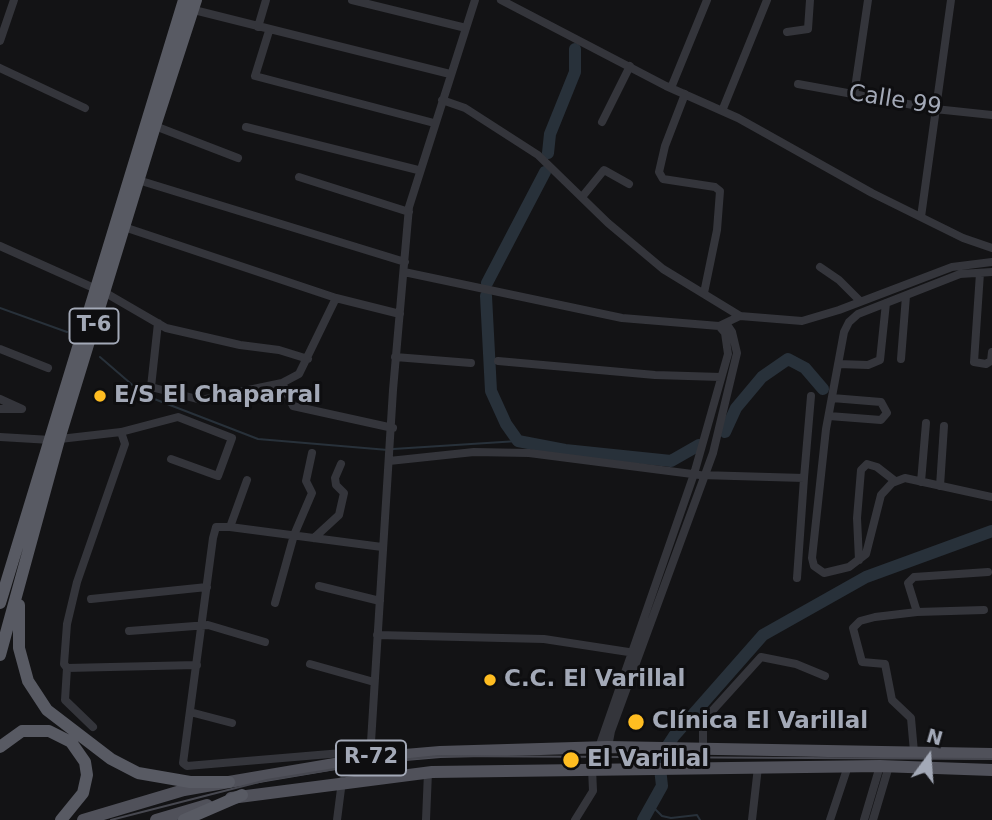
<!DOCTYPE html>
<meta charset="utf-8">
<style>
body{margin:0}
#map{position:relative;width:992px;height:820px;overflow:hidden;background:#131315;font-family:"DejaVu Sans",sans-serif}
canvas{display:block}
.north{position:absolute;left:894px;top:722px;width:70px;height:70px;-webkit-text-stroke:5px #0e0e10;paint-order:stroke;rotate:16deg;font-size:19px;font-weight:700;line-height:28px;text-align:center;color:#a3a9b7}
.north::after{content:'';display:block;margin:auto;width:24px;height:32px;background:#a3a9b7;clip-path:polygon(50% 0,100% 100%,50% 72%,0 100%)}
</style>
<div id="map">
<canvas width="992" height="820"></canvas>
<div class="north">N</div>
</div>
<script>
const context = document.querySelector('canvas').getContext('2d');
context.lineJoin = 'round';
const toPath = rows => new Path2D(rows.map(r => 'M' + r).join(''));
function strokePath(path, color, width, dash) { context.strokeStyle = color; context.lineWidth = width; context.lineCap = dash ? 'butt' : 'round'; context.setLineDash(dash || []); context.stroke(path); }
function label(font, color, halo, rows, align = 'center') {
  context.font = font + ' "DejaVu Sans",sans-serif'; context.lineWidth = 6; context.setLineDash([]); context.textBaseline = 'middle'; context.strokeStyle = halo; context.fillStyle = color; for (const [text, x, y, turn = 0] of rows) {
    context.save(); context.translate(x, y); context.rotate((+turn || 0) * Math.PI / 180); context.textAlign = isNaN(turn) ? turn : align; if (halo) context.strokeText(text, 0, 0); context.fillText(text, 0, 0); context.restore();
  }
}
strokePath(toPath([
 [0,308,67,332],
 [100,357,144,395,258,439,388,450],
 [393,449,518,441],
 [652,806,662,816,671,818,697,815,700,820]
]), '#28313a', 2);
strokePath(toPath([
 [548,153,550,134,575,72,575,49],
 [487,283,545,172],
 [486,296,491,391,506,424,518,441,565,450,671,461,699,445],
 [725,432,736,408,762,377,788,359,805,368,823,389],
 [643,820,662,786,659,759,674,736,763,635,866,577,992,531]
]), '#28313a', 12);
strokePath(toPath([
 [352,0,466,28],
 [501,0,666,86,738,118,872,193,963,238,992,248],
 [194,10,450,74],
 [258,27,266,0],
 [269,31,255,76,434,123],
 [787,32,808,29,810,0],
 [0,41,14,0],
 [0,68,85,108],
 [798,84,935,109,992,115],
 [671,88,707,0],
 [685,94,665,146,659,172,663,179,715,187,720,191,717,230,704,293],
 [854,95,868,0],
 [442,100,465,108,538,155,608,223,663,269,740,316,802,321,839,310,952,267,992,262],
 [722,111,767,0],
 [602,122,630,66],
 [155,126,238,158],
 [246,127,418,170],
 [299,177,409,212],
 [138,180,405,262],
 [582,197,604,170,629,184],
 [921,217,951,0],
 [124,227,336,298,400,314],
 [0,246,96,289],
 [820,267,839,280,859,300],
 [404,272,622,318,719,326,740,316],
 [992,272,960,274,858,314,849,322,844,332,826,429,812,558,814,566,824,573,849,567,866,554,881,495,892,483,905,478,992,497],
 [980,273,974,362,986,364,991,361,992,352],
 [104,292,166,328,240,345,279,350,308,359],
 [158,323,151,387,201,400,282,383,299,374,336,298],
 [0,349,48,368],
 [395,357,471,363],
 [901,359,906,296],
 [498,361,655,375,721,377],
 [838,364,868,365,880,360,886,303],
 [282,383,293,406,393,428],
 [0,399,22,409,0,409],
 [829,416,881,420,887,413,881,402,832,398],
 [121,432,178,417,232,438,218,476,171,459],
 [0,437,51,440,121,432,125,444,77,582,67,624,64,664,67,668,197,665],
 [389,461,474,452,529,453,700,475,804,478,797,578],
 [804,478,811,396],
 [921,482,926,423],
 [940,486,944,426],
 [230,527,247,480],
 [314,538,339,515,344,493,336,485,335,478,341,464],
 [859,560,857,518,861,470,867,464,877,467,895,481],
 [319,586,380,601],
 [91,599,207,587],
 [275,603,294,535,312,493,306,481,312,453],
 [917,612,984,610],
 [129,631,208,625,265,642],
 [377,635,544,639,635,653],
 [310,664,374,682],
 [67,668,65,700,93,727],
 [190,712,232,723],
 [608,747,611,731,713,453,737,353,732,332,726,323],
 [598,750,694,474,728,354,725,333,719,326],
 [703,750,703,721,761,657,796,664,825,676],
 [914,752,911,718,892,700,885,664,862,662,853,628,860,621,875,617,917,612,908,583,914,577,988,572],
 [370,758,393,390,409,207,475,0],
 [346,762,342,753,187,766,183,763,213,538,216,527,230,527,382,547],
 [337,820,342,781],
 [426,820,428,772],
 [575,820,593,791,592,768],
 [752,820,758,767],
 [830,820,848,766],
 [864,820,880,766],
 [873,820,889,766]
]), '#34353b', 8);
strokePath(toPath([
 [231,798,432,772,880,766,992,770],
 [83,820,184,790,229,782,370,758,440,752,608,747,992,754],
 [156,820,207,805]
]), '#50515a', 12);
strokePath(toPath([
 [0,603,184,0],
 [19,605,19,648,28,681,47,710,111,759,138,773,190,782,229,782],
 [0,655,60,436,155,126,196,0],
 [0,747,22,731,49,731,71,742,85,762,87,775,83,793,61,820],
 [184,820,242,795]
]), '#585a63', 12);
strokePath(toPath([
 [111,820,267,780,372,763,438,756,992,759]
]), '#474850', 2);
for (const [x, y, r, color] of [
 [100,396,7,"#ffbd21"],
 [490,680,7,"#ffbd21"],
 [636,722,9,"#ffbd21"],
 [571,760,9,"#ffbd21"]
]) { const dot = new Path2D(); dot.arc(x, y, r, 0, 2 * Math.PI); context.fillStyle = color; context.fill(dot); strokePath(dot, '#0e0e10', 2.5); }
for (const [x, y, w] of [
 [94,326,49],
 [371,758,70]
]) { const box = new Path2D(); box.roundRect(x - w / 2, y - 17.5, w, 35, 5); context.fillStyle = '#0e0e10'; context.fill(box); strokePath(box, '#a3a9b7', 2); }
label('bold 21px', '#a3a9b7', null, [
 ["T-6",94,326],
 ["R-72",371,758]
]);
label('23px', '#a3a9b7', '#0e0e10', [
 ["Calle 99",895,101,9]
]);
label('bold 23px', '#a3a9b7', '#0e0e10', [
 ["E/S El Chaparral",114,396],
 ["C.C. El Varillal",504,680],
 ["Clínica El Varillal",652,722],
 ["El Varillal",587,760]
], 'left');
</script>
